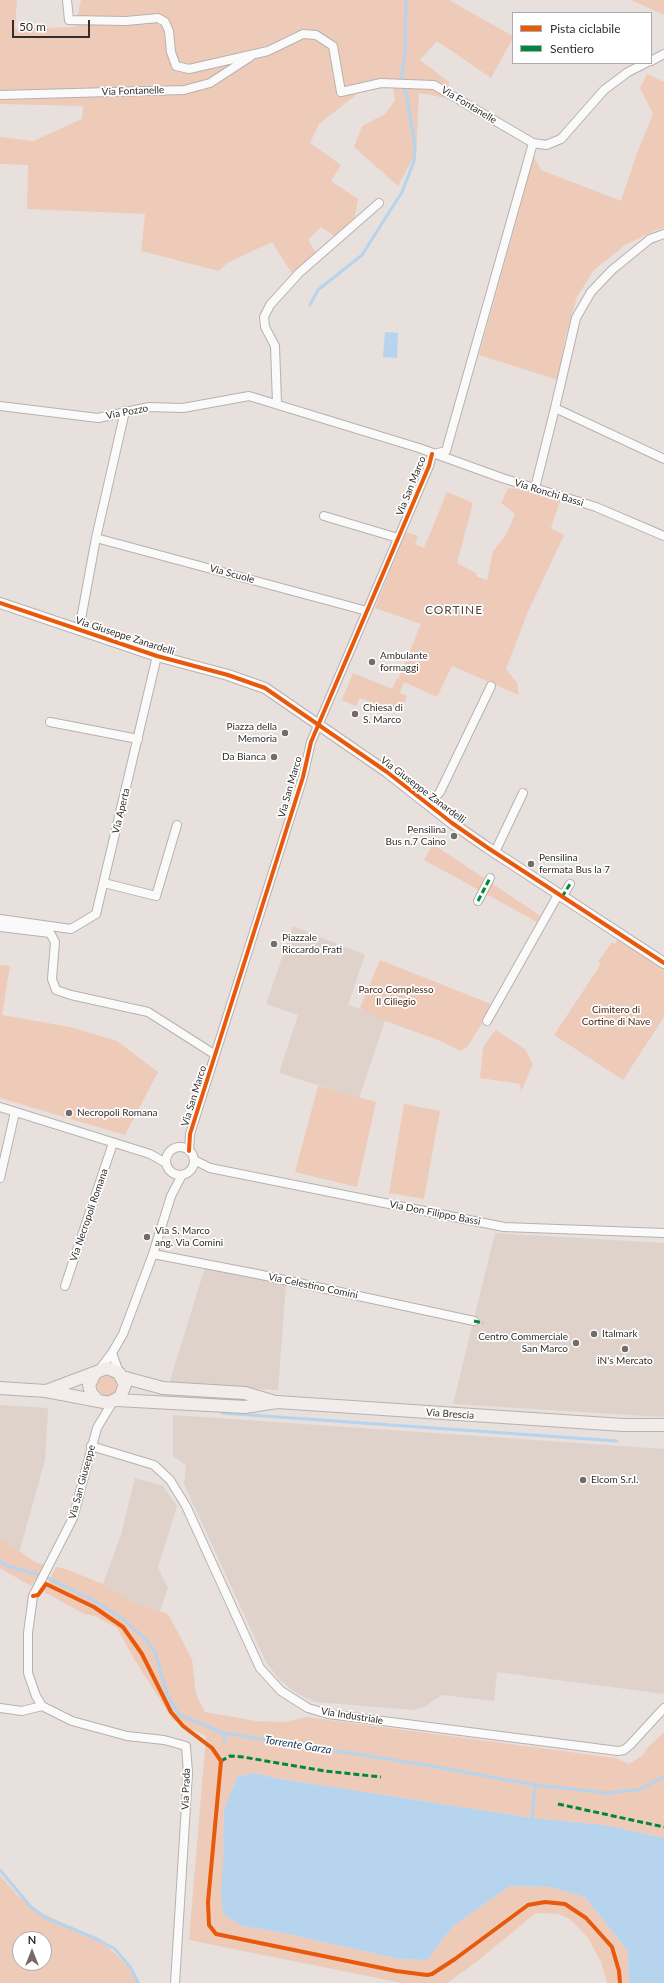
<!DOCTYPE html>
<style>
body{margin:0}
#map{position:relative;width:664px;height:1983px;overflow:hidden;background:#e7e0dd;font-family:Lato,sans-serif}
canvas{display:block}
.legend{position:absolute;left:512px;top:12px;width:140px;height:52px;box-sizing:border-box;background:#fff;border:1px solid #adabab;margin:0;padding:5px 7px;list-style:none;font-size:12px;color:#332e2c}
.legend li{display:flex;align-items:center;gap:8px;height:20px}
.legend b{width:20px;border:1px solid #adabab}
.north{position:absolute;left:12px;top:1931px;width:40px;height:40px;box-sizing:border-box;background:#fff;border:1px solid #adabab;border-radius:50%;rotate:0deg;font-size:11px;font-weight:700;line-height:16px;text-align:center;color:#332e2c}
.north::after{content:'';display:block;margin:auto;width:14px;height:18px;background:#726c6a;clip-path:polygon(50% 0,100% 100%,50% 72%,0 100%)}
.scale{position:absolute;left:12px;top:20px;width:78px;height:18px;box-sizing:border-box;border:2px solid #332e2c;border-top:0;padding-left:5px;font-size:12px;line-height:14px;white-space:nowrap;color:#332e2c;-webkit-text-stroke:3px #fff;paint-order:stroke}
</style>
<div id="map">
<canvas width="664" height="1983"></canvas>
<ul class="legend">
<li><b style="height:5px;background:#e8590c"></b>Pista ciclabile</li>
<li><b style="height:5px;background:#00873e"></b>Sentiero</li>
</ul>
<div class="north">N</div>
<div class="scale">50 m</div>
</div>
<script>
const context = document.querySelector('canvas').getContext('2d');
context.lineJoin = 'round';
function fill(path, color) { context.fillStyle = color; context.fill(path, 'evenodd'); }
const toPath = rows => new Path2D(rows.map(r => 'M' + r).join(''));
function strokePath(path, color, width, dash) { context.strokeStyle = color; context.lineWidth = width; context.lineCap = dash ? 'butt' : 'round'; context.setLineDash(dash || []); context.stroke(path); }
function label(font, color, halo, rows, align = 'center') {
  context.font = font + ' Lato,sans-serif'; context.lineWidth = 3.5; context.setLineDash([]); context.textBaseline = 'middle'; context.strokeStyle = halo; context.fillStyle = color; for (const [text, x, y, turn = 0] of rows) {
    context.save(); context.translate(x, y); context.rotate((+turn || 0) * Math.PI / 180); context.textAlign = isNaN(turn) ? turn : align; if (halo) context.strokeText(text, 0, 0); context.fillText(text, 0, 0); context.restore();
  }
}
fill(toPath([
 [293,926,365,955,348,1005,368,1011,385,1021,359,1098,279,1073,298,1015,266,1004],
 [495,1233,664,1243,664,1417,453,1404],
 [205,1267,286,1284,278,1390,169,1384],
 [0,1405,48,1408,45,1460,19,1553,0,1538],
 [173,1415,664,1449,664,1694,497,1672,494,1701,442,1695,424,1707,415,1710,315,1702,296,1693,279,1679,266,1662,184,1484,186,1465,173,1456],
 [135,1478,163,1486,177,1506,158,1567,168,1588,160,1611,131,1601,103,1584,121,1535]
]), '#dfd2cb');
fill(toPath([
 [0,0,17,0,15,29,75,27,76,23,157,21,163,23,176,69,248,57,214,78,184,87,0,92],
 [81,0,449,0,513,36,513,38,491,78,437,41,420,60,449,82,448,88,430,80,372,80,348,88,344,87,338,49,335,44,331,40,310,31,295,32,269,45,192,66,177,63,171,27,147,17,77,18],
 [631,0,664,0,664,15],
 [304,36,314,37,330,50,336,88,340,94,361,91,319,124,310,143,341,165,331,181,358,199,353,228,339,239,321,227,308,240,317,254,296,280,272,242,227,263,219,271,141,251,145,214,27,209,28,165,0,164,0,137,33,141,82,119,83,106,0,104,0,97,80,97,172,92,210,86,229,77,257,55],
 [647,74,664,82,664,228,656,230,625,245,594,270,577,297,565,339,558,380,479,355,524,192,528,169,534,157,541,170,621,201,637,153,653,114,640,88],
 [382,84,434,87,447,94,446,98,419,93,416,153,398,186,354,147,362,126,385,114,395,101,393,88],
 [508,488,532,490,561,498,551,528,564,535,527,614,506,669,517,683,519,695,452,666,437,697,404,682,400,693,407,696,403,706,400,704,395,705,392,712,360,698,356,706,342,700,353,673,392,689,397,678,398,679,421,624,375,608,406,532,418,536,415,544,424,548,447,492,473,503,457,563,476,573,477,577,487,580,493,551,506,535,515,514,501,503],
 [433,844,542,917,539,923,424,860],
 [618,939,664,969,664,1017,623,1080,554,1035,599,967,601,964,598,962,612,942,615,944],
 [380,960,491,1004,485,1019,467,1047,460,1051,441,1041,385,1021,360,1008],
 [0,965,10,966,2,1015,70,1027,117,1041,158,1072,125,1135,0,1098],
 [496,1030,525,1049,533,1064,521,1092,520,1084,480,1078,483,1048,493,1032,494,1033],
 [318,1086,376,1102,357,1187,295,1172],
 [404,1104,440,1111,424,1199,389,1193],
 '97 1386a10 10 0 1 1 20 0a10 10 0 1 1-20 0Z',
 [0,1538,35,1562,46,1565,31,1586,0,1568],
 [56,1567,66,1569,103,1584,131,1601,168,1614,192,1659,196,1694,205,1712,256,1721,284,1722,307,1717,616,1758,629,1764,642,1756,648,1747,664,1732,664,1817,661,1817,664,1818,664,1838,605,1825,532,1818,275,1778,255,1773,238,1776,224,1809,223,1863,242,1926,284,1933,399,1959,427,1960,453,1926,510,1886,551,1887,585,1897,628,1951,629,1983,607,1983,601,1962,588,1938,570,1919,558,1914,536,1913,475,1963,447,1983,402,1983,189,1940,206,1736,173,1720,134,1659,117,1628,95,1616,84,1614,44,1592],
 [0,1875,17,1895,37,1911,97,1938,117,1955,135,1974,140,1983,0,1983],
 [20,1939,44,1939,44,1963,20,1963]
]), '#eecbb9');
fill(toPath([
 [385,332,398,333,397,358,383,357],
 [255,1773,275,1778,532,1818,605,1825,664,1838,664,1983,629,1983,628,1951,585,1897,551,1887,510,1886,453,1926,427,1960,399,1959,284,1933,242,1926,223,1914,221,1892,223,1863,224,1809,238,1776]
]), '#b6d4ed');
strokePath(toPath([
 [310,305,318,290,362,255,402,192,414,161,415,147,407,96,401,80,405,53,406,0],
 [222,1413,617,1441],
 [0,1561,8,1566,46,1577,93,1600,123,1619,147,1641,155,1652,167,1694,178,1714,223,1733,426,1765,535,1785,606,1793,638,1790,664,1777],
 [223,1733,225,1742],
 [532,1818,535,1785],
 [0,1870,30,1906,46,1918,97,1939,115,1949,131,1968,138,1983]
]), '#b6d4ed', 3);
const minor = toPath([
 [67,0,69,20,126,21,158,18,165,22,169,31,171,52,176,66,189,69,268,51,303,34,316,35,333,46,341,92,381,83,434,85,533,143],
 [651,61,664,54],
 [0,95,184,90,210,83,250,57],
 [277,403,275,346,265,327,264,317,270,305,299,273,379,203],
 [0,406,98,418,149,407,183,408,249,396,419,448,502,478,596,507,664,536],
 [555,408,576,318,591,292,612,270,650,239,664,234],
 [433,454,446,451,533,143,546,145,561,139,604,90,628,72,646,63],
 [535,488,555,408,664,459],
 [324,516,398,538],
 [96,538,367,611],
 [79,630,96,538,125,411],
 [50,722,138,739],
 [429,805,440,792,491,686],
 [495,852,523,793],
 [104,883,156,896,177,825],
 [562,897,570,884],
 [478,901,490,878],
 [0,919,71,929,96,914,157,656],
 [0,927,50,933,55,942,52,979,56,990,71,995,148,1012,214,1054],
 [487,1021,558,895],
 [0,1107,150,1154,166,1163],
 '166 1161a14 14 0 1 1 28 0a14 14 0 1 1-28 0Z',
 [189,1151,190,1134,303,777,311,742,429,466,432,454],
 [194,1160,210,1168,504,1227,664,1233],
 [0,1178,15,1112],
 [153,1254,257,1274,474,1321],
 [65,1286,113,1143],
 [112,1353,120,1375],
 [99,1370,112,1353,123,1334,153,1254,171,1196,182,1175],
 [112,1403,97,1428,73,1518,33,1596,28,1633,28,1673,36,1696,42,1706,72,1721,127,1736,164,1740,186,1746,188,1773,175,1983],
 [91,1446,154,1465,170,1480,186,1506,260,1668,281,1691,308,1708,328,1714,618,1751,624,1750,630,1745,664,1708],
 [0,1708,22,1711,42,1706]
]);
const tertiary = toPath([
 [0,603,157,656,228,675,265,688,387,772,452,823,488,848,664,963]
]);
const secondary = toPath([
 [95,1373,89,1385,91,1393,97,1400],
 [122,1377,163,1388,245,1393,272,1401],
 [0,1388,46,1391,109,1403,120,1397,125,1385,119,1373,107,1368,46,1391],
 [117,1400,245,1407,277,1402,623,1425,664,1425]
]);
strokePath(minor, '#b7b1af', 10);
strokePath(tertiary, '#b7b1af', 12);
strokePath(secondary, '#b7b1af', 14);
strokePath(minor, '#fbfafa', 8);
strokePath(tertiary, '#fbfafa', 10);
strokePath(secondary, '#f2edea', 12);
strokePath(toPath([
 [562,897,570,884],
 [478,901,490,878],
 [474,1321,483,1323],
 [221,1761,230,1756,243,1757,325,1771,381,1777],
 [558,1804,664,1827]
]), '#00873e', 3, [6, 3]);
strokePath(toPath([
 [0,603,157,656,228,675,265,688,387,772,452,823,488,848,664,963],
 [189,1151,190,1134,303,777,311,742,429,466,432,454],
 [33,1596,38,1595,46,1584,94,1607,123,1627,142,1654,171,1712,183,1726,212,1748,221,1761,208,1902,209,1925,216,1934,396,1971,427,1975,432,1974,455,1959,528,1905,545,1902,565,1904,586,1918,612,1947,619,1971,620,1983]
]), '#e8590c', 4);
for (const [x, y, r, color] of [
 [372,662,4,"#726c6a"],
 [355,714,4,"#726c6a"],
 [285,733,4,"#726c6a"],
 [274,757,4,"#726c6a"],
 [454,836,4,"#726c6a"],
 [531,864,4,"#726c6a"],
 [274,944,4,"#726c6a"],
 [69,1113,4,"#726c6a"],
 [147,1237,4,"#726c6a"],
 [594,1334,4,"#726c6a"],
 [576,1343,4,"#726c6a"],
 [625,1349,4,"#726c6a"],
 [583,1480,4,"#726c6a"]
]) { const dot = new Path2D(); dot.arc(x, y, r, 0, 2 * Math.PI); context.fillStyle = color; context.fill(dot); strokePath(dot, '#fff', 1.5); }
label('10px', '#332e2c', '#fff', [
 ["Via Fontanelle",133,91,-2],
 ["Via Fontanelle",469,105,31],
 ["Via Pozzo",127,412,-11],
 ["Via San Marco",411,486,-68],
 ["Via Ronchi Bassi",549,493,17],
 ["Via Scuole",232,574,15],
 ["Via Giuseppe Zanardelli",125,636,18],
 ["Via San Marco",290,787,-74],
 ["Via Giuseppe Zanardelli",423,790,37],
 ["Via Aperta",121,811,-76],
 ["Via San Marco",194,1096,-73],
 ["Via Don Filippo Bassi",435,1213,11],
 ["Via Necropoli Romana",89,1215,-71],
 ["Via Celestino Comini",313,1286,12],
 ["Via Brescia",450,1414,4],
 ["Via San Giuseppe",82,1482,-75],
 ["Via Industriale",352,1716,9],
 ["Via Prada",186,1789,-88]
]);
label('10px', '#332e2c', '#fff', [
 ["Ambulante",380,656],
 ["formaggi",380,668],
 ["Chiesa di",363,708],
 ["S. Marco",363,720],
 ["Piazza della",277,727,"right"],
 ["Memoria",277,739,"right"],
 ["Da Bianca",266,757,"right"],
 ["Pensilina",446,830,"right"],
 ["Bus n.7 Caino",446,842,"right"],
 ["Pensilina",539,858],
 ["fermata Bus la 7",539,870],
 ["Piazzale",282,938],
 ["Riccardo Frati",282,950],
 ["Necropoli Romana",77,1113],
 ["Via S. Marco",155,1231],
 ["ang. Via Comini",155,1243],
 ["Italmark",602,1334],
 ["Centro Commerciale",568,1337,"right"],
 ["San Marco",568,1349,"right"],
 ["iN's Mercato",625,1361,"center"],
 ["Elcom S.r.l.",591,1480]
], 'left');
label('10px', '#401f0c', '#fff', [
 ["Parco Complesso",396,990],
 ["Il Ciliegio",396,1002],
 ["Cimitero di",616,1010],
 ["Cortine di Nave",616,1022]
]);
label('italic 11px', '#12354e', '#fff', [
 ["Torrente Garza",298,1745,9]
]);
context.letterSpacing = '1px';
label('12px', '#514743', '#fff', [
 ["CORTINE",454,610]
]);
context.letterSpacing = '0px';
</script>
